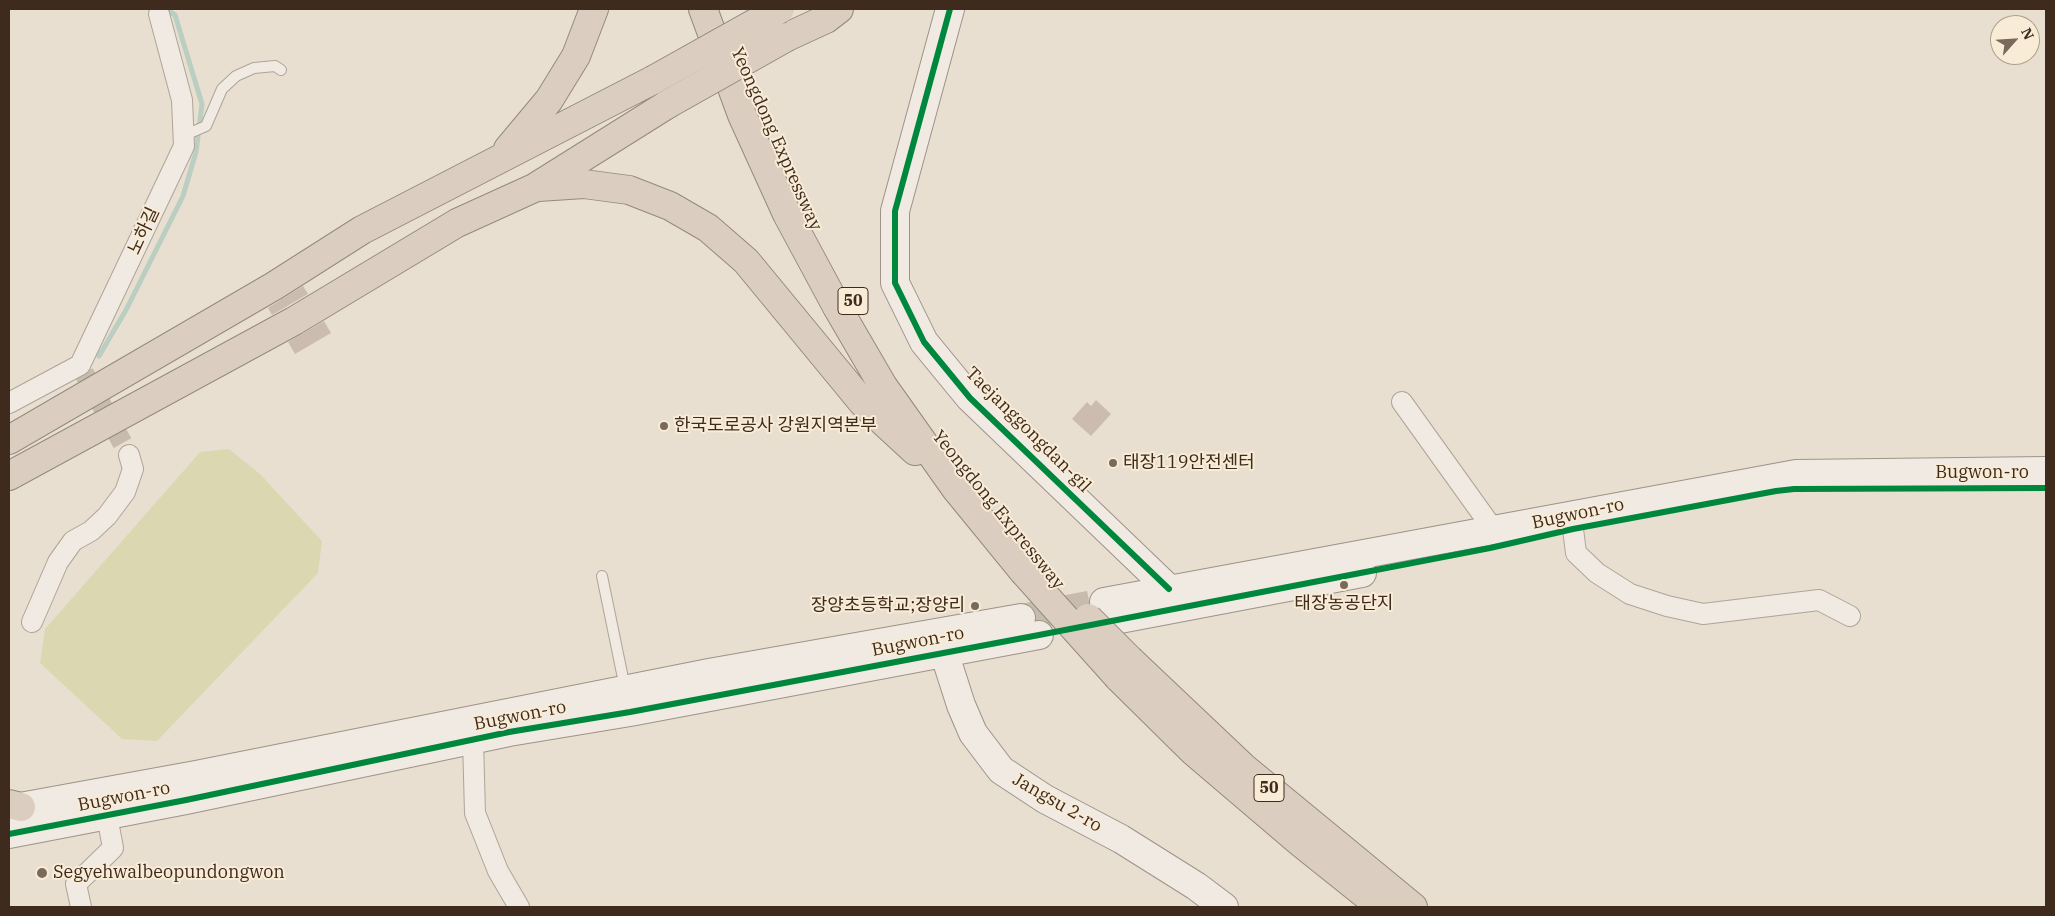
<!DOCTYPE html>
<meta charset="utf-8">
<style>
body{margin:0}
#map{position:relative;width:2055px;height:916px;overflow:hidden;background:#e8dfd0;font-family:"IBM Plex Serif",serif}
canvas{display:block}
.frame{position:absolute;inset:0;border:10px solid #3f2b1e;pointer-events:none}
.north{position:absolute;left:1990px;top:15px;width:50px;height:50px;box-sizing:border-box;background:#f9ecd6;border:1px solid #af9f8c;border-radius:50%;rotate:64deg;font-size:14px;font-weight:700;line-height:20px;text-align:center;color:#3f2b1e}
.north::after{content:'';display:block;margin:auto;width:18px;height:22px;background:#7a6a5c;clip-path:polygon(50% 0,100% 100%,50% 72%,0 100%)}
</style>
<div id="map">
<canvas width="2055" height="916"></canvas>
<div class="frame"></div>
<div class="north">N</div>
</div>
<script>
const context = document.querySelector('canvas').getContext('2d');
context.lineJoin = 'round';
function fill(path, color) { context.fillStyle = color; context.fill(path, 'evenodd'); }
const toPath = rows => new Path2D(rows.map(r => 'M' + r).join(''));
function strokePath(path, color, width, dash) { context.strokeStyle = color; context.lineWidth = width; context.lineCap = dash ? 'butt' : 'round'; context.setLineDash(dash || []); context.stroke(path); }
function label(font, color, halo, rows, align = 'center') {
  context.font = font + ' "IBM Plex Serif","Noto Sans KR",serif'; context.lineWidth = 4; context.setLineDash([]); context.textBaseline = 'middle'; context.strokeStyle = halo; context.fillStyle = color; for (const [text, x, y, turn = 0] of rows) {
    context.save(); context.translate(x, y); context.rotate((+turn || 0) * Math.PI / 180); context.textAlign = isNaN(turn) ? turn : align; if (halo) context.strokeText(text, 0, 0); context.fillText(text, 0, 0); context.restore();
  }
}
fill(toPath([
 [229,449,260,474,322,541,318,573,157,741,122,739,40,663,45,629,200,452]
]), '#dbd8b1');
strokePath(toPath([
 [99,356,126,310,183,196,196,152,202,104,175,15,165,9]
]), '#bacec1', 5);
fill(toPath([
 [303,286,308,294,272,315,268,308],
 [324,321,331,333,295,354,288,342],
 [1096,400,1111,414,1091,436,1072,419,1087,402,1091,406]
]), '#ccbcb0');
strokePath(toPath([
 [84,373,129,455]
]), '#c6bbac', 20, [20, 10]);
strokePath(toPath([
 [1021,618,1104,602]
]), '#c6bbac', 28, [28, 14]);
const lane = toPath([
 [183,136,206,126,222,89,236,76,254,68,275,66,281,70],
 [602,576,625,688]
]);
const street = toPath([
 [1402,402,1493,529],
 [9,403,80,365,184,146,182,100,159,14],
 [1573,529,1576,553,1597,573,1630,594,1667,606,1703,614,1819,600,1850,616],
 [32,622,58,562,73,541,91,531,107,516,125,492,133,469,129,455],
 [473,740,475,813,498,871,519,907],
 [81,907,76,884,113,848,107,816]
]);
const secondary = toPath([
 [950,9,895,211,895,283,924,342,970,398,1169,589],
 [1104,602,1796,474,2046,471],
 [1120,619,1362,573],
 [943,633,944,652,961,705,973,733,1001,770,1045,799,1121,839,1196,886,1224,907],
 [9,809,196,775,709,673,1021,618],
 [9,834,186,800,509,732,630,712,1039,635]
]);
const highway = toPath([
 [703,9,742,115,787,214,837,307,883,386,956,489,1023,571],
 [787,37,826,19,839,9],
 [508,149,549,100,576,56,594,9],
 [538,187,584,184,629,190,670,206,708,228,746,261,863,403,915,451],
 [9,440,274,286,362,230,653,80],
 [9,476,294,321,457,223,534,188,668,104],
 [1131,661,1243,767,1413,907],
 [1118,677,1193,751,1301,843,1381,907],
 [9,804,21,807]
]);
strokePath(lane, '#aea498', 12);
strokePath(street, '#aea498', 22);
strokePath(secondary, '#9d9388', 30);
strokePath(highway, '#938a7f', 30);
strokePath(lane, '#f0eae2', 10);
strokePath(street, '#f0eae2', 20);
strokePath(secondary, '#f0eae2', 28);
strokePath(highway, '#dbcec0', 28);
const highwayBridge = toPath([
 [653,80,780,9],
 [668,104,787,37],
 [1023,571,1118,677],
 [1088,618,1131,661]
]);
strokePath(highwayBridge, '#938a7f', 30, []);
strokePath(highwayBridge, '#dbcec0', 28);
strokePath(toPath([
 [950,9,895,211,895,283,924,342,970,398,1169,589],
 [9,834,186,800,509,732,630,712,1039,635,1490,548,1573,529,1776,491,1794,489,2046,488]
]), '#00873e', 6);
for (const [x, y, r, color] of [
 [664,426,5,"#7a6a5c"],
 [1113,463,5,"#7a6a5c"],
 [1344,585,5,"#7a6a5c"],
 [975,606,5,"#7a6a5c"],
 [42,873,6,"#7a6a5c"]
]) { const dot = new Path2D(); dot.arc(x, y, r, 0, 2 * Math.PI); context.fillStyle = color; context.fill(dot); strokePath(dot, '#f9ecd6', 2); }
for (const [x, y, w] of [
 [853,301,30],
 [1269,788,30]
]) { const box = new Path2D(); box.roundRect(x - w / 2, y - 13.5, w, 27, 4); context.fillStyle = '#f9ecd6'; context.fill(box); strokePath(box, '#3f2b1e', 1); }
label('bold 16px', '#3f2b1e', null, [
 ["50",853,301],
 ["50",1269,788]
]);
label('18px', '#3f2b1e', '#f9ecd6', [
 ["Yeongdong Expressway",776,139,66],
 ["노하길",144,231,-65],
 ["Taejanggongdan-gil",1028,430,45],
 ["Bugwon-ro",1982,473],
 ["Yeongdong Expressway",998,510,51],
 ["Bugwon-ro",1578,514,-12],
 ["Bugwon-ro",918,642,-11],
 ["Bugwon-ro",520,716,-11],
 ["Bugwon-ro",124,797,-11],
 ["Jangsu 2-ro",1057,803,30]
]);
label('18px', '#3f2b1e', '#f9ecd6', [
 ["한국도로공사 강원지역본부",674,426],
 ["태장119안전센터",1123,463],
 ["태장농공단지",1344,604,"center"],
 ["장양초등학교;장양리",965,606,"right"],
 ["Segyehwalbeopundongwon",53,873]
], 'left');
</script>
